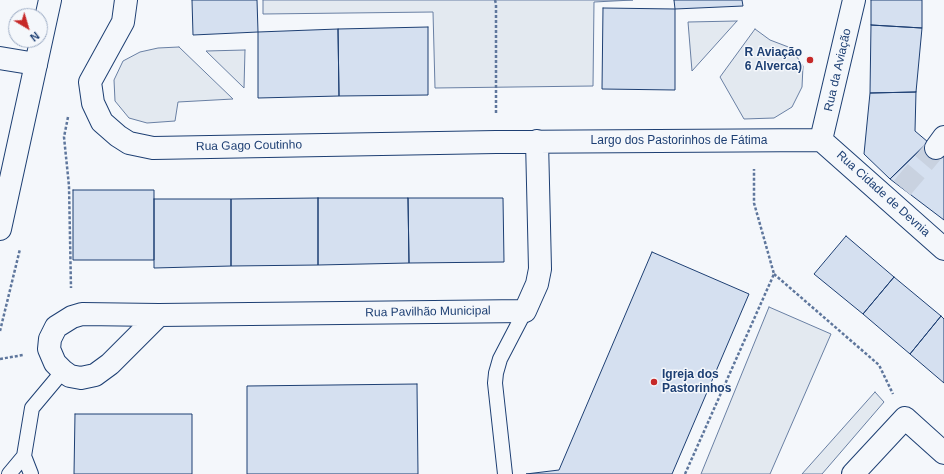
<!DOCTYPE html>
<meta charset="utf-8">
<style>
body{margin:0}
#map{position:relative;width:944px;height:474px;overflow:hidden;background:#f4f7fb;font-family:Helvetica,sans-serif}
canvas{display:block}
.north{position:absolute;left:8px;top:8px;width:40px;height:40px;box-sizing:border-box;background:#f4f7fb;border:1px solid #9eadc5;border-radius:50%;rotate:142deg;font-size:11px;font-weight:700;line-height:16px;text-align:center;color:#1d3f73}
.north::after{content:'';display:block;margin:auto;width:14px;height:18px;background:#c62828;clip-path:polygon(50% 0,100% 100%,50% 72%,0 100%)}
</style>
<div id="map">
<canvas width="944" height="474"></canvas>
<div class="north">N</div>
</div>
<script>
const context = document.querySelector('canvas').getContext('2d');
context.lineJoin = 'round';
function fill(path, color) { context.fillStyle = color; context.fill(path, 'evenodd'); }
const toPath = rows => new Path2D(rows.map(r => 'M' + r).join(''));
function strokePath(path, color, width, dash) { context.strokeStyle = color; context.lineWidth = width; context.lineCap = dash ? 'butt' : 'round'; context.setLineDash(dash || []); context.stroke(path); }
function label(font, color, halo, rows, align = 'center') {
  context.font = font + ' Helvetica,sans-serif'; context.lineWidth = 3; context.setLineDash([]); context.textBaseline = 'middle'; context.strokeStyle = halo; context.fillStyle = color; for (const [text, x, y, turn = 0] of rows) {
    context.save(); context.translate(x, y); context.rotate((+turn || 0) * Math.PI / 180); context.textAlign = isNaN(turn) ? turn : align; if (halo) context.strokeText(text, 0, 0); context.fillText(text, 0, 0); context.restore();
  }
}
const green = toPath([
 [263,0,633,0,594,2,593,86,435,88,433,12,263,14,263,0],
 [737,21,692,71,688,22,737,21],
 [755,29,770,40,791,48,803,66,802,87,792,107,774,118,744,119,720,77,755,29],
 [179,47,233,99,178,102,175,121,147,123,129,118,115,101,114,80,123,61,140,52,158,48,179,47],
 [245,50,244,88,206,51,245,50],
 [769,307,831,334,770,474,701,474,769,307],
 [875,392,884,402,822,474,802,474,875,392]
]);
fill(green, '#e3e9f0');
strokePath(green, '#687fa3', 1);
const building = toPath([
 [192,0,257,0,258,32,193,35,192,0],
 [674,0,742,0,743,6,675,9,674,0],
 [871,0,922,0,922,28,871,25,871,0],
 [603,8,675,9,675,90,602,89,603,8],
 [871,25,922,28,916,92,870,93,871,25],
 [428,27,428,95,339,96,338,29,428,27],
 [338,29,339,96,258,98,258,32,338,29],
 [916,92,915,131,928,142,890,179,864,154,870,93,916,92],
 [928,142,944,155,944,220,890,179,928,142],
 [73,190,154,190,154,260,73,260,73,190],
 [318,198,408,198,409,263,318,265,318,198],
 [318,198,318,265,231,266,231,199,318,198],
 [408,198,503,198,504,262,409,263,408,198],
 [154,199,231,199,231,266,154,268,154,199],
 [846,236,894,277,863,314,814,274,846,236],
 [652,252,749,294,672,474,526,474,559,470,652,252],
 [894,277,941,316,910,354,863,314,894,277],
 [941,316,944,319,944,383,910,354,941,316],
 [417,384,418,474,247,474,247,386,417,384],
 [75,414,192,414,192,474,74,474,75,414]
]);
fill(building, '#d5e0f0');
strokePath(building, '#1d3f73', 1);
strokePath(toPath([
 [902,188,936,148]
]), '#c9d2e0', 22, [22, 11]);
const service = toPath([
 [24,456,31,474],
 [9,474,24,456,32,408,63,371],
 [505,474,495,383,496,373,500,359,525,311]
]);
const minor = toPath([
 [126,0,123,22,90,82,93,103,102,122,118,136,129,143,153,148,496,142,821,140],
 [0,58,36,64],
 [821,140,944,249],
 [821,140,854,0],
 [936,148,944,137],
 [159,315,110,364,95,375,81,378,70,376,63,371,55,363,49,349,50,339,56,327,72,317,82,314,159,315,525,311,537,284,540,269,537,141],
 [853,474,905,418,944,453]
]);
const secondary = toPath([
 [0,229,50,0]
]);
strokePath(service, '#1d3f73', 16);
strokePath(minor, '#1d3f73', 24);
strokePath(secondary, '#1d3f73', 24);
strokePath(toPath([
 [495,0,496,4,496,115],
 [68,117,64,137,69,186,71,288],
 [774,274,879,365,893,394],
 [0,331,20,249],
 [0,359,23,355],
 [685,474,774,274,754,203,754,169]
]), '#5e769c', 2.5, [3, 2]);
strokePath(service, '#f4f7fb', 14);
strokePath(minor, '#f4f7fb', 22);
strokePath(secondary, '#f4f7fb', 22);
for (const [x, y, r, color] of [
 [810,60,4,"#c62828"],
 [654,382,4,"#c62828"]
]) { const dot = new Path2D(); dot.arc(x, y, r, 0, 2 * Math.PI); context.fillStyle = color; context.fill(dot); strokePath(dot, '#f4f7fb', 1.5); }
label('bold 12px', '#1d3f73', '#f4f7fb', [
 ["R Aviação",802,53],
 ["6 Alverca)",802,67],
 ["Igreja dos",662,375,"left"],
 ["Pastorinhos",662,389,"left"]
], 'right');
label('12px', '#1d3f73', '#f4f7fb', [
 ["Rua da Aviação",838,70,-77],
 ["Largo dos Pastorinhos de Fátima",679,141],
 ["Rua Gago Coutinho",249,146,-1],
 ["Rua Cidade de Devnia",883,194,42],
 ["Rua Pavilhão Municipal",428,312,-1]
]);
</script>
